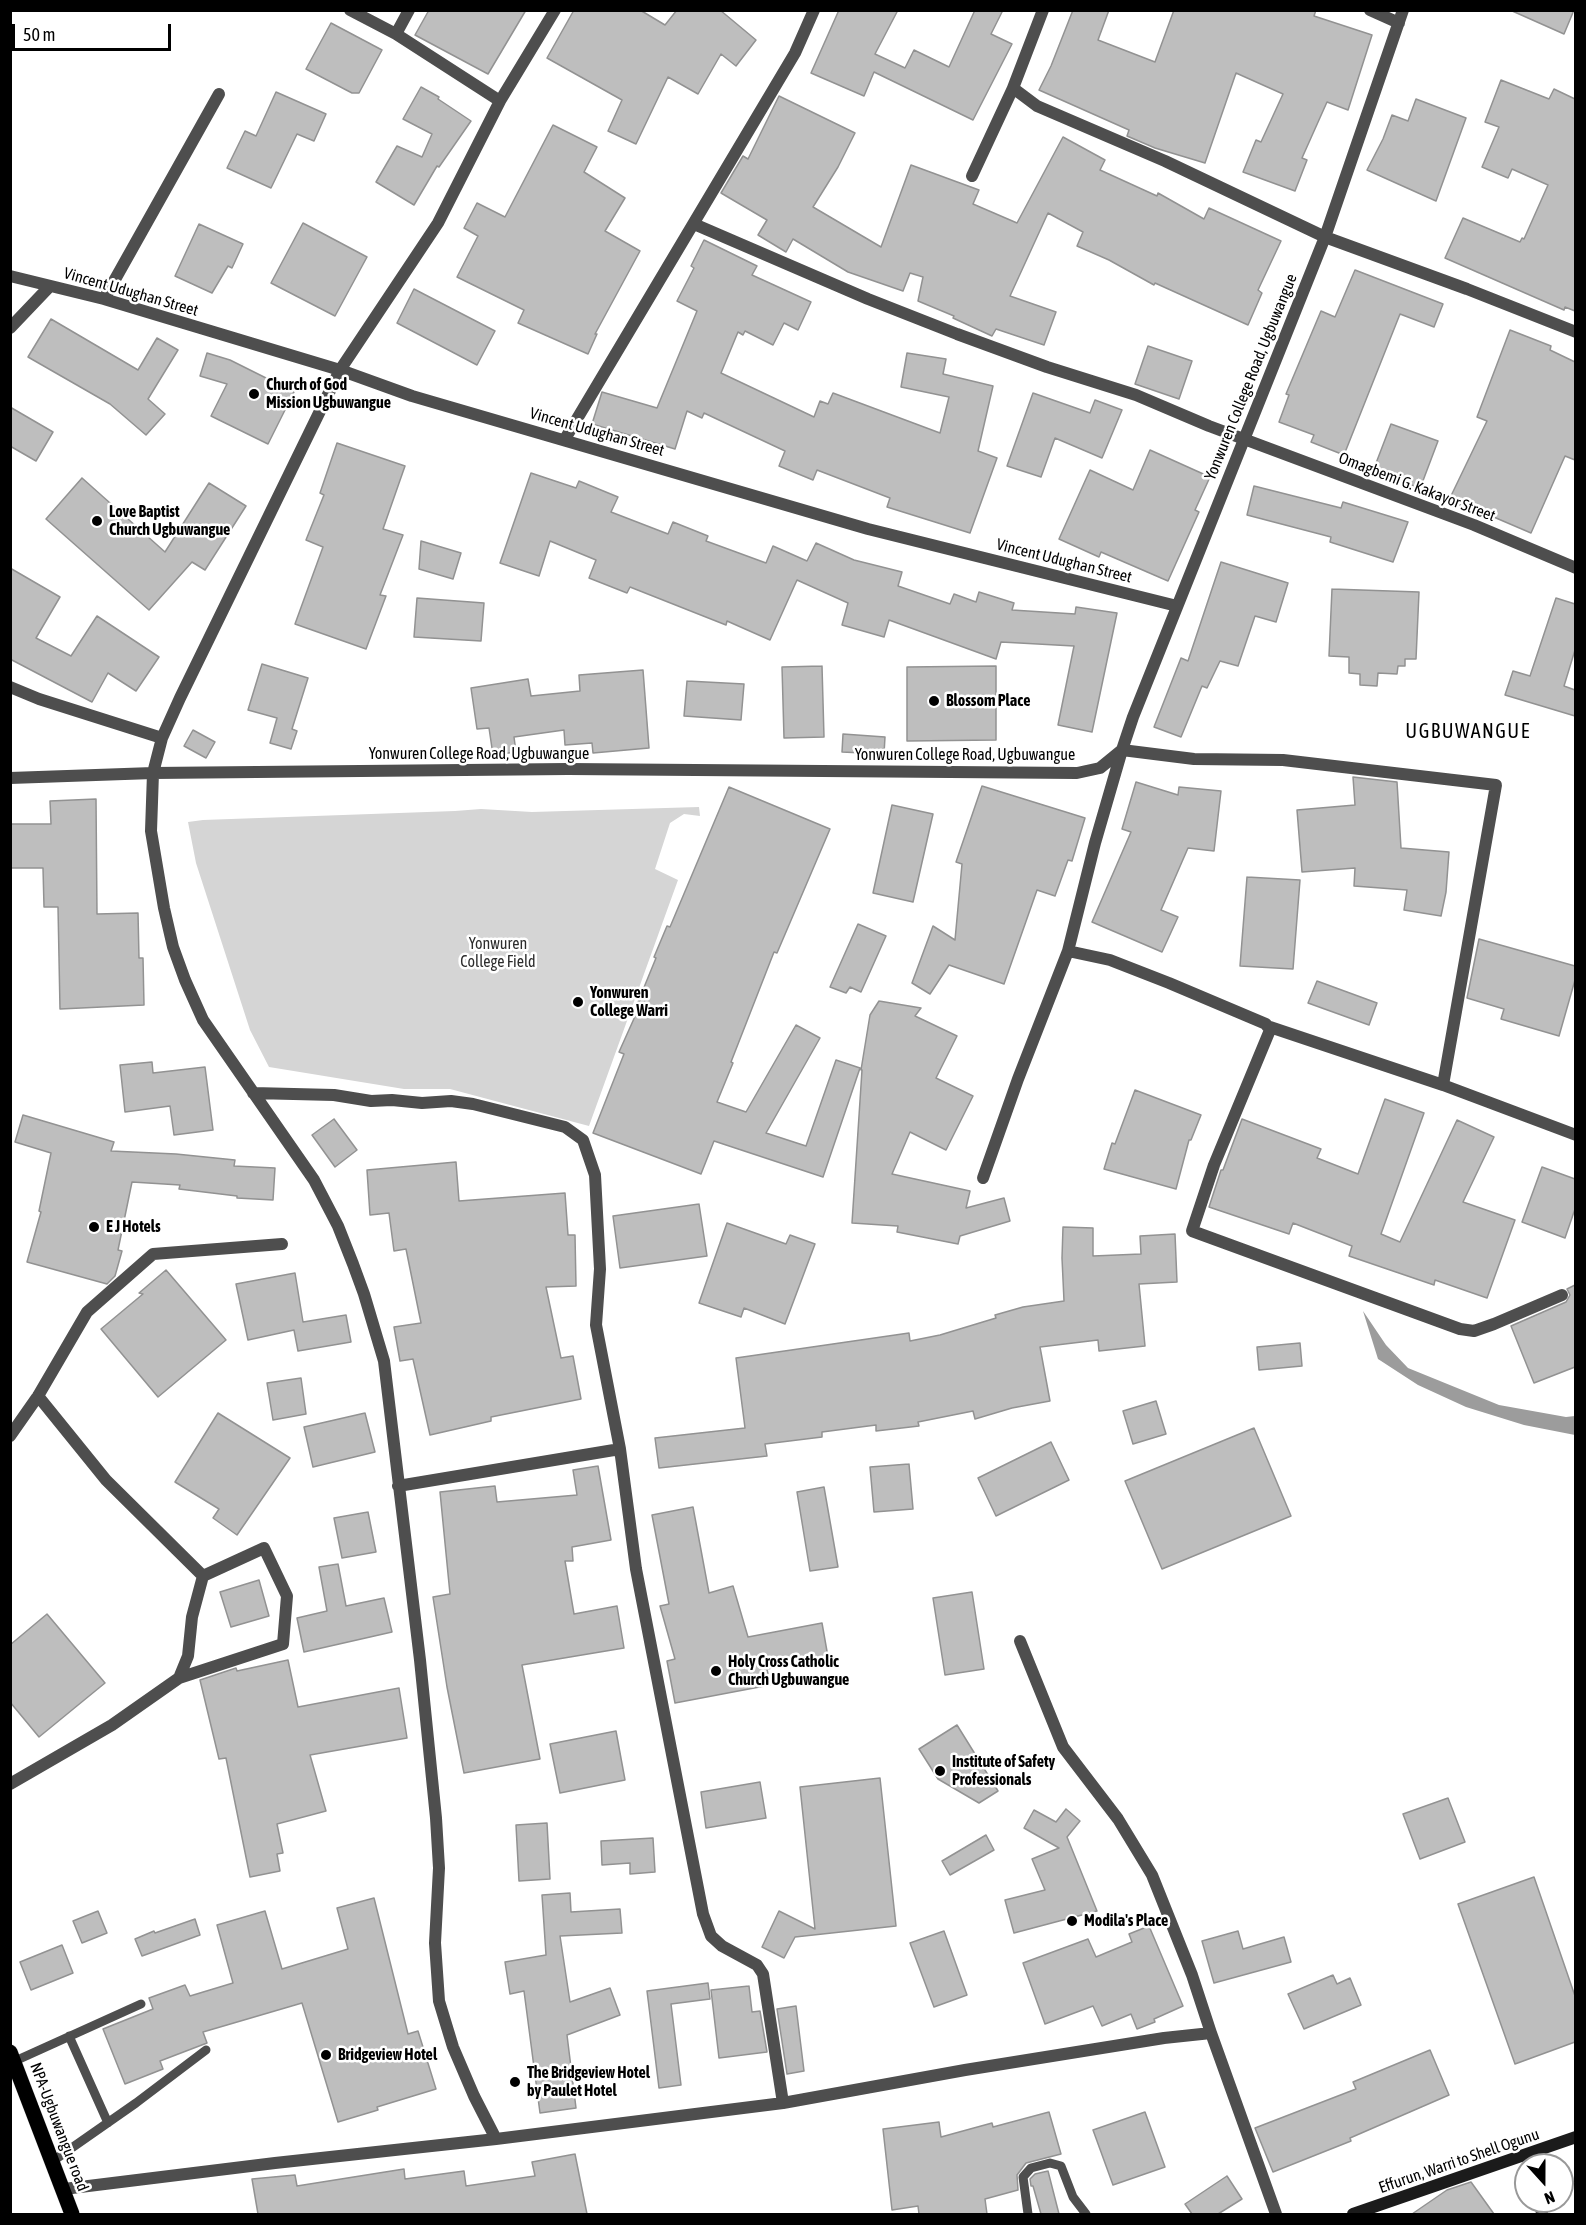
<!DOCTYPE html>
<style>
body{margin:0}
#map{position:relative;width:1586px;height:2225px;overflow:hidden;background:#fff;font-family:"Asap Condensed",sans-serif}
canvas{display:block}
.frame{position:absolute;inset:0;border:12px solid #000;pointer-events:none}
.north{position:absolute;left:1514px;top:2153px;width:60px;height:60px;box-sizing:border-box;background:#fff;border:2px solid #999;border-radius:50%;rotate:159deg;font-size:16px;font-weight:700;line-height:24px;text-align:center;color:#000}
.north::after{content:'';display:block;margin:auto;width:21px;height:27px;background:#000;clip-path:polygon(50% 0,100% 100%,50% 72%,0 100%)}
.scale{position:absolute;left:12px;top:24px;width:159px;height:27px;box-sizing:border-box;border:3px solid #000;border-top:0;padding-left:8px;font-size:18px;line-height:21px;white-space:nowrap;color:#000;-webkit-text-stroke:4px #fff;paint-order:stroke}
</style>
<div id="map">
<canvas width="1586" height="2225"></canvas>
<div class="frame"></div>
<div class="north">N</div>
<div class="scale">50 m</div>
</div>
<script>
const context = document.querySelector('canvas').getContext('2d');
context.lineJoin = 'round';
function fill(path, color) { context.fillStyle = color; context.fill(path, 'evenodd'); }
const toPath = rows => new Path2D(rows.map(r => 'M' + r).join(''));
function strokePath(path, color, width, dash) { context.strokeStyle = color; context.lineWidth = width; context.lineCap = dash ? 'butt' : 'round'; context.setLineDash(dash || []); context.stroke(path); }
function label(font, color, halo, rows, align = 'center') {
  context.font = font + ' "Asap Condensed",sans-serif'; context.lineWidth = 5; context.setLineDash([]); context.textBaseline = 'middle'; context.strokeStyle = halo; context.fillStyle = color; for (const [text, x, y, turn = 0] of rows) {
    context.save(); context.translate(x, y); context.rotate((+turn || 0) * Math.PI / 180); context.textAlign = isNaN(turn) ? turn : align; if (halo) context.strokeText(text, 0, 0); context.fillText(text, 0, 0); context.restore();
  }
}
fill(toPath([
 [699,807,700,816,684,814,670,823,655,869,678,880,589,1126,450,1089,404,1089,269,1067,250,1030,196,863,188,822,203,820,455,811,481,809,532,812]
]), '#d5d5d5');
fill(toPath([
 [1363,1311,1386,1345,1408,1368,1499,1405,1566,1417,1575,1416,1575,1435,1524,1425,1466,1407,1418,1385,1378,1359]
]), '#9c9c9c');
const building = toPath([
 [429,10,526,10,488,74,415,35,429,10],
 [574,10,640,10,665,25,677,10,720,10,756,40,736,66,721,54,698,94,668,77,636,144,608,131,622,100,547,58,574,10],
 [839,10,898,10,875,54,905,68,914,50,949,67,975,10,1003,10,991,34,1012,44,973,120,874,72,864,96,811,73,839,10],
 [1073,10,1109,10,1098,40,1155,62,1174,10,1316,10,1314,16,1372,35,1348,110,1327,102,1302,158,1307,160,1295,191,1243,172,1256,140,1261,142,1283,94,1236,73,1205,163,1155,148,1127,136,1129,130,1039,90,1051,66,1073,10],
 [1510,10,1574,10,1564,34,1510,10],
 [331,23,382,50,359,93,352,93,306,69,331,23],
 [1501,80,1549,99,1554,89,1575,99,1575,311,1565,307,1564,310,1445,258,1463,218,1520,242,1522,238,1524,239,1548,185,1512,169,1508,178,1482,167,1499,127,1485,122,1501,80],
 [421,87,439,97,438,99,471,121,439,167,437,166,414,205,376,182,397,146,422,157,432,134,403,119,421,87],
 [276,92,326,114,314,141,297,134,271,188,227,168,245,131,256,136,276,92],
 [779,96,855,133,838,167,813,207,881,247,911,165,979,190,973,204,1017,223,1063,137,1105,160,1100,170,1157,196,1158,193,1204,219,1209,208,1281,241,1258,290,1262,293,1248,325,1155,283,1154,285,1109,260,1077,246,1083,232,1048,213,1010,296,1056,312,1044,345,996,329,992,336,953,318,954,316,918,301,923,277,910,273,903,291,848,272,793,239,786,252,758,235,767,220,721,193,743,156,748,159,779,96],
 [1416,99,1466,118,1436,201,1367,170,1383,139,1392,115,1408,121,1416,99],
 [553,125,597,147,584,172,625,198,605,231,640,251,595,334,597,334,588,354,518,323,524,310,457,277,478,236,464,228,477,203,505,217,553,125],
 [303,223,367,257,335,316,271,283,303,223],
 [199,224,243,244,232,268,228,266,212,293,175,276,199,224],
 [704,240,757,266,752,275,811,302,798,330,784,323,773,345,745,331,743,335,738,332,721,373,814,417,820,401,828,404,833,393,940,433,949,397,901,387,907,353,946,359,943,374,993,386,978,451,997,458,970,533,887,507,890,498,817,470,813,480,779,466,785,451,704,413,702,418,687,411,675,449,592,424,602,392,657,408,697,311,677,301,694,268,691,266,704,240],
 [1355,270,1443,304,1434,327,1400,314,1344,455,1311,442,1314,435,1279,422,1289,395,1286,394,1321,311,1335,317,1355,270],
 [414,289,495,331,477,365,397,323,414,289],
 [51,319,138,370,157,338,178,350,148,399,165,414,146,435,110,404,28,357,51,319],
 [1510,330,1551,346,1550,350,1575,362,1575,460,1565,456,1531,533,1482,512,1480,515,1449,500,1487,421,1477,417,1510,330],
 [1148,346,1192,361,1179,399,1135,384,1148,346],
 [207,353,230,360,294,392,268,444,211,416,227,384,200,376,207,353],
 [1033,393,1090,413,1095,400,1122,410,1102,458,1055,438,1041,477,1007,466,1033,393],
 [10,407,53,432,36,461,10,446,10,407],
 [1391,424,1438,441,1421,486,1414,486,1373,471,1391,424],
 [337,443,405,466,383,529,403,535,380,595,386,596,366,649,295,624,323,547,306,540,324,495,320,493,337,443],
 [1150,450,1210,477,1195,510,1199,512,1168,581,1101,552,1099,557,1059,539,1090,470,1133,490,1150,450],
 [531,473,576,488,579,481,618,497,611,512,668,534,673,522,708,536,706,541,766,563,773,546,807,561,816,543,854,560,902,572,898,586,950,604,954,594,976,602,979,592,1014,603,1012,610,1075,614,1076,607,1117,613,1092,732,1058,725,1074,646,1001,642,996,659,889,620,884,637,842,625,848,603,797,580,770,640,727,621,726,625,630,587,627,593,589,578,596,560,550,541,539,576,500,563,531,473],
 [82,478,165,552,209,483,246,506,205,570,192,562,149,610,46,519,82,478],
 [1254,486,1341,508,1343,502,1408,522,1393,562,1330,542,1331,537,1247,515,1254,486],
 [421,541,461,553,453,579,419,569,421,541],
 [1221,562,1288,583,1276,622,1255,616,1238,666,1220,661,1207,688,1202,686,1181,737,1154,727,1181,658,1188,661,1221,562],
 [10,568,60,597,36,638,71,656,97,616,159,657,136,691,108,673,92,702,10,659,10,568],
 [1332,589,1419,592,1416,659,1405,659,1405,666,1398,666,1397,674,1378,673,1377,686,1360,685,1360,674,1349,673,1349,657,1329,656,1332,589],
 [417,598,484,603,481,641,414,637,417,598],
 [1556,598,1575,604,1575,650,1564,686,1575,690,1575,716,1505,695,1513,671,1530,676,1556,598],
 [262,664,308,678,292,729,297,731,291,749,270,743,277,718,248,710,262,664],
 [822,666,824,737,784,738,782,667,822,666],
 [996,666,996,740,907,741,907,667,996,666],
 [643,670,649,748,593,753,592,743,565,745,564,730,514,737,516,752,493,755,489,728,477,729,471,688,528,679,531,696,580,691,579,675,643,670],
 [687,681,744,684,741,720,684,716,687,681],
 [193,730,215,742,206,758,184,746,193,730],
 [843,734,885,737,884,754,842,752,843,734],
 [1353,777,1397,782,1401,848,1449,852,1446,892,1441,916,1404,910,1407,890,1354,886,1355,868,1302,872,1297,810,1355,805,1353,777],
 [1136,782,1178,795,1179,787,1221,791,1214,851,1188,848,1161,910,1178,917,1162,952,1092,922,1131,832,1122,829,1136,782],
 [982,786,1085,818,1072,861,1068,860,1055,896,1037,890,1004,984,949,965,930,994,912,983,933,926,955,940,962,864,956,862,982,786],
 [729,787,830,829,777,953,774,952,731,1062,733,1063,717,1102,746,1112,796,1025,820,1038,766,1133,806,1146,836,1060,860,1068,823,1177,714,1141,701,1174,593,1133,624,1054,619,1052,641,1003,638,1002,656,958,654,957,667,926,670,927,729,787],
 [96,799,97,914,138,913,139,958,143,958,144,1005,60,1009,58,907,44,907,43,868,10,868,10,824,51,824,50,801,96,799],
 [892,805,933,814,913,902,873,893,892,805],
 [1247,877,1300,880,1293,969,1240,966,1247,877],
 [858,924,886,936,861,992,850,987,846,993,830,987,858,924],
 [1479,939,1575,966,1575,980,1559,1036,1501,1019,1504,1009,1467,998,1479,939],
 [1317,981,1377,1003,1369,1025,1308,1003,1317,981],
 [879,1001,921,1008,915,1016,957,1036,936,1078,973,1096,946,1150,910,1132,892,1174,970,1191,966,1208,1004,1198,1010,1221,960,1236,958,1244,897,1232,898,1226,852,1223,862,1070,861,1070,870,1015,879,1001],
 [152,1062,153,1073,205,1067,213,1130,174,1135,170,1106,125,1112,120,1065,152,1062],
 [1135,1090,1201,1115,1191,1140,1189,1140,1176,1189,1104,1169,1112,1143,1115,1144,1135,1090],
 [1385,1099,1424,1113,1381,1234,1400,1242,1457,1120,1494,1137,1463,1202,1515,1220,1487,1298,1435,1280,1434,1285,1349,1256,1352,1246,1293,1223,1289,1234,1209,1207,1221,1170,1223,1170,1242,1119,1321,1149,1317,1158,1358,1174,1385,1099],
 [23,1115,114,1142,111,1151,176,1154,235,1160,234,1166,275,1168,273,1200,237,1198,237,1196,179,1189,180,1185,132,1182,118,1250,122,1251,115,1276,107,1284,27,1262,41,1212,39,1211,51,1153,15,1142,23,1115],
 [334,1119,357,1150,335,1167,312,1135,334,1119],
 [456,1162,459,1201,565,1193,568,1235,575,1235,576,1286,546,1287,561,1358,573,1356,581,1399,491,1417,491,1421,430,1435,413,1359,400,1361,394,1327,421,1323,406,1249,394,1251,389,1213,370,1215,367,1170,456,1162],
 [1542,1167,1575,1179,1575,1209,1565,1238,1522,1222,1542,1167],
 [699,1204,707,1256,620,1268,613,1216,699,1204],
 [727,1223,786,1244,790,1235,815,1244,785,1324,744,1308,741,1317,699,1303,727,1223],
 [1063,1227,1093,1228,1093,1256,1141,1254,1140,1236,1175,1234,1177,1282,1139,1284,1145,1346,1099,1351,1098,1340,1040,1347,1050,1401,1012,1408,975,1419,973,1411,918,1422,919,1426,876,1431,876,1425,822,1432,822,1437,765,1444,767,1456,659,1468,655,1438,745,1428,736,1358,909,1333,910,1341,940,1335,996,1318,995,1315,1023,1307,1064,1301,1062,1258,1063,1227],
 [166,1270,226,1340,158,1397,101,1329,143,1294,139,1293,166,1270],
 [295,1273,303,1322,346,1315,351,1342,298,1351,294,1330,248,1340,236,1284,295,1273],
 [1575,1285,1575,1367,1534,1383,1511,1326,1566,1302,1570,1295,1567,1289,1575,1285],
 [1300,1343,1302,1366,1259,1370,1257,1347,1300,1343],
 [301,1378,306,1414,273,1420,267,1383,301,1378],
 [1156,1401,1166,1434,1133,1444,1123,1411,1156,1401],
 [218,1413,290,1458,237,1535,213,1518,219,1509,175,1482,218,1413],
 [365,1413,375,1452,313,1467,304,1427,365,1413],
 [1254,1428,1291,1516,1162,1569,1125,1481,1254,1428],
 [1051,1442,1069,1480,996,1516,978,1478,1051,1442],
 [909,1464,913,1509,874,1512,870,1467,909,1464],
 [598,1466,611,1540,572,1547,573,1561,565,1561,574,1614,617,1606,624,1648,522,1665,540,1759,464,1773,447,1687,433,1597,450,1594,440,1492,495,1486,497,1502,577,1495,573,1470,598,1466],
 [824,1487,838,1567,810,1571,797,1492,824,1487],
 [693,1507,709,1593,733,1586,748,1637,822,1623,828,1657,767,1669,770,1685,675,1703,667,1661,675,1659,660,1606,669,1604,652,1515,693,1507],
 [368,1512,376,1552,342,1558,334,1518,368,1512],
 [338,1564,346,1606,384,1598,392,1632,304,1652,297,1618,327,1611,319,1567,338,1564],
 [259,1580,269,1616,231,1627,220,1592,259,1580],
 [972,1592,984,1669,945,1675,933,1598,972,1592],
 [47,1614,105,1683,39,1737,10,1702,10,1645,47,1614],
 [288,1660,298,1707,399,1688,407,1738,310,1755,326,1811,277,1824,283,1853,277,1854,280,1871,250,1877,226,1758,219,1759,200,1680,236,1668,237,1671,288,1660],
 [957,1725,998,1791,979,1803,938,1779,919,1749,957,1725],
 [616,1731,625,1780,560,1793,550,1744,616,1731],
 [880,1778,896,1926,795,1937,784,1958,762,1947,779,1911,815,1929,800,1787,880,1778],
 [760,1782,766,1818,706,1828,701,1792,760,1782],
 [1448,1798,1465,1842,1420,1859,1403,1814,1448,1798],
 [1066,1809,1080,1821,1067,1837,1097,1911,1014,1933,1005,1900,1045,1890,1032,1859,1059,1848,1024,1828,1034,1810,1056,1822,1066,1809],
 [547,1823,550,1879,519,1881,516,1825,547,1823],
 [986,1835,994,1850,950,1875,942,1861,986,1835],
 [653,1838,655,1872,630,1874,630,1863,602,1865,601,1841,653,1838],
 [1534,1877,1575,1996,1575,2042,1515,2064,1458,1904,1534,1877],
 [570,1893,571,1912,620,1909,622,1933,560,1936,570,2002,610,1988,620,2015,567,2035,576,2108,540,2113,524,1991,510,1994,505,1962,546,1955,542,1895,570,1893],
 [374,1898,408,2034,418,2031,436,2089,377,2107,378,2110,338,2122,302,2003,203,2032,207,2043,160,2061,163,2069,125,2084,103,2029,153,2009,149,1998,185,1985,190,1996,233,1983,217,1925,265,1911,282,1969,348,1949,337,1908,374,1898],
 [98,1911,107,1933,82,1943,73,1921,98,1911],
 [195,1919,200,1935,142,1956,135,1939,154,1931,155,1933,195,1919],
 [1149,1926,1183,2006,1154,2019,1155,2022,1137,2029,1131,2014,1102,2026,1093,2006,1045,2024,1023,1963,1088,1939,1096,1957,1132,1942,1129,1934,1149,1926],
 [944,1931,967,1995,934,2007,910,1943,944,1931],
 [1238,1931,1243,1949,1284,1937,1291,1962,1214,1983,1202,1941,1238,1931],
 [62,1945,73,1973,31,1990,20,1962,62,1945],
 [1333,1975,1337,1984,1350,1978,1361,2005,1304,2029,1288,1994,1333,1975],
 [708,1983,710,1999,671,2004,681,2085,659,2088,647,1991,708,1983],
 [749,1986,752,2012,760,2011,767,2052,719,2058,711,1990,749,1986],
 [796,2006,804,2071,787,2074,777,2009,796,2006],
 [1430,2050,1449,2095,1350,2138,1351,2141,1273,2172,1255,2128,1356,2089,1353,2082,1430,2050],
 [1049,2112,1061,2154,1026,2163,1017,2175,1018,2190,985,2199,987,2214,919,2214,918,2206,892,2210,883,2129,939,2122,941,2137,992,2123,993,2127,1049,2112],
 [1145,2112,1165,2167,1113,2185,1093,2130,1145,2112],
 [575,2154,587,2214,258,2214,252,2179,295,2175,297,2186,404,2169,405,2179,464,2171,466,2186,535,2176,532,2162,575,2154],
 [1048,2171,1059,2214,1041,2214,1033,2186,1031,2186,1030,2179,1035,2174,1048,2171],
 [1227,2176,1242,2199,1218,2214,1192,2214,1185,2204,1227,2176],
 [1471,2182,1494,2214,1412,2214,1447,2190,1471,2182]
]);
fill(building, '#bebebe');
strokePath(building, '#929292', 1.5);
const primary = toPath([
 [10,2052,72,2214]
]);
strokePath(primary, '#dbdbdb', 16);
strokePath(toPath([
 [69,2036,108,2123],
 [15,2061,141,2004],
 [53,2161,136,2103,206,2050],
 [1028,2214,1023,2177,1031,2168,1050,2163,1061,2166,1073,2197,1086,2214]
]), '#4e4e4e', 9);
strokePath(toPath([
 [350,10,396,34,500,101],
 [1043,10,1013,88,1037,106,1165,161,1325,237,1467,289,1576,332],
 [1370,10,1399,23],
 [396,34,409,10],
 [972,176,1013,88],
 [694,224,868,299,957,334,1047,367,1136,395,1209,426,1474,525,1576,568],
 [10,276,104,299,340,370,412,396,868,529,1177,606],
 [104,299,219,94],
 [10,328,50,286],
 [565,439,795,53,814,10],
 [10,687,39,699,162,738],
 [10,778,153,773,568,769,1077,773,1100,768,1122,750,1133,717,1325,237,1403,10],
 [1068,951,1110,960,1169,983,1266,1024,1270,1030,1214,1165,1192,1231,1460,1329,1474,1331,1494,1324,1562,1295],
 [1267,1026,1443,1085],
 [253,1093,334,1095,371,1101,392,1100,422,1103,451,1101,473,1104,565,1127,583,1140,595,1175,600,1269,596,1325,620,1449,636,1569,703,1914,711,1936,722,1946,757,1965,763,1974,783,2103],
 [983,1178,1018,1079,1068,951,1095,843,1122,750,1194,759,1283,760,1496,785,1443,1085,1576,1135],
 [38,1396,106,1480,203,1576,264,1548,287,1596,283,1644,179,1678],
 [10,1436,38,1396,87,1312,153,1254,282,1244],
 [398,1486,620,1449],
 [1020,1641,1063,1747,1118,1819,1152,1875,1192,1975,1211,2033],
 [10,1784,112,1725,179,1678,188,1656,192,1617,203,1576],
 [496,2139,474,2096,453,2047,439,2001,435,1943,439,1868,436,1818,420,1660,384,1361,364,1294,353,1264,338,1226,314,1180,203,1020,185,980,173,947,164,908,151,831,153,773,162,738,180,698,340,370,438,223,500,101,555,10],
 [1532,2153,1534,2165],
 [64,2189,275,2163,496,2139,783,2103,965,2070,1164,2038,1211,2033,1276,2214],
 [1540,2201,1542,2214]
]), '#4e4e4e', 12);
strokePath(toPath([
 [1353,2214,1576,2137]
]), '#1b1b1b', 12);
strokePath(primary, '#000', 15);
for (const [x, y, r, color] of [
 [254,394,6,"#000"],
 [97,521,6,"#000"],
 [934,701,6,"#000"],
 [578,1002,6,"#000"],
 [94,1227,6,"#000"],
 [716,1671,6,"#000"],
 [940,1771,6,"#000"],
 [1072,1921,6,"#000"],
 [326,2055,6,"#000"],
 [515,2082,6,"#000"]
]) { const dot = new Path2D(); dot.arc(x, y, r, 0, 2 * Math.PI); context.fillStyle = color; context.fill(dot); strokePath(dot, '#fff', 2); }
label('16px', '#000', '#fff', [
 ["Vincent Udughan Street",131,292,16],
 ["Yonwuren College Road, Ugbuwangue",1251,377,-68],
 ["Vincent Udughan Street",597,432,16],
 ["Omagbemi G. Kakayor Street",1417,487,21],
 ["Vincent Udughan Street",1064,561,14],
 ["Yonwuren College Road, Ugbuwangue",479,754],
 ["Yonwuren College Road, Ugbuwangue",965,755],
 ["NPA-Ugbuwangue road",59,2127,69],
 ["Effurun, Warri to Shell Ogunu",1459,2161,-19]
]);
label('bold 16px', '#000', '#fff', [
 ["Church of God",266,385],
 ["Mission Ugbuwangue",266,403],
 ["Love Baptist",109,512],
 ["Church Ugbuwangue",109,530],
 ["Blossom Place",946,701],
 ["Yonwuren",590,993],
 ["College Warri",590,1011],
 ["E J Hotels",106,1227],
 ["Holy Cross Catholic",728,1662],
 ["Church Ugbuwangue",728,1680],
 ["Institute of Safety",952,1762],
 ["Professionals",952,1780],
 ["Modila's Place",1084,1921],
 ["Bridgeview Hotel",338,2055],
 ["The Bridgeview Hotel",527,2073],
 ["by Paulet Hotel",527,2091]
], 'left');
label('16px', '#2c2c2c', '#fff', [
 ["Yonwuren",498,944],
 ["College Field",498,962]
]);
context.letterSpacing = '1.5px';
label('20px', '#000', '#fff', [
 ["UGBUWANGUE",1468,732]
]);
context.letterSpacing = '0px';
</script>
